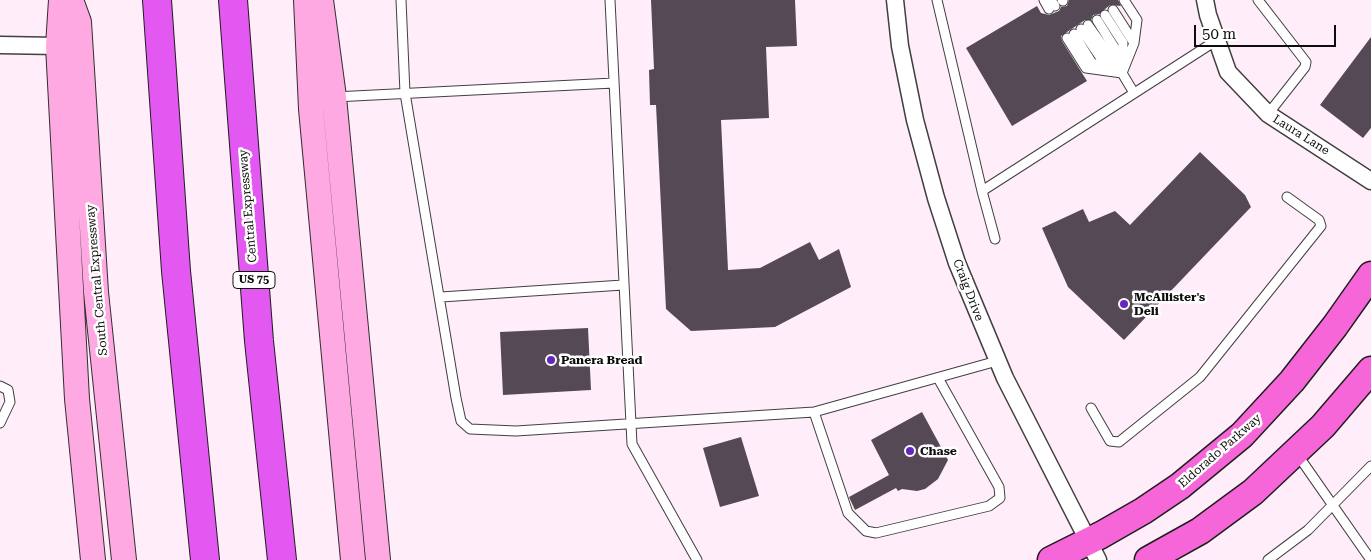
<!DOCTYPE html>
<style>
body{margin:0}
#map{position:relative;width:1371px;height:560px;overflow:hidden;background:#ffedfa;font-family:"Roboto Serif",serif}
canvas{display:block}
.scale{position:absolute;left:1194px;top:25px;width:142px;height:22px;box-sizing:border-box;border:2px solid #0d0d0d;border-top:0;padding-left:6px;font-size:15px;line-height:18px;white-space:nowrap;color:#0d0d0d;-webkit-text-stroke:4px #fff;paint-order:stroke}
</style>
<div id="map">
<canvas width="1371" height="560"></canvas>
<div class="scale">50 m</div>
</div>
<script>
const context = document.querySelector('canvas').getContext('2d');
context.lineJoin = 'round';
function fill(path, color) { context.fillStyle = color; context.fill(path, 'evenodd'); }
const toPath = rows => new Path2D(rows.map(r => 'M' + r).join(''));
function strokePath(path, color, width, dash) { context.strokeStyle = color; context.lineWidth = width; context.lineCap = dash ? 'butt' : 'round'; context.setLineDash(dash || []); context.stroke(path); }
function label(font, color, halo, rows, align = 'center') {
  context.font = font + ' "Roboto Serif",serif'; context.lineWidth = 5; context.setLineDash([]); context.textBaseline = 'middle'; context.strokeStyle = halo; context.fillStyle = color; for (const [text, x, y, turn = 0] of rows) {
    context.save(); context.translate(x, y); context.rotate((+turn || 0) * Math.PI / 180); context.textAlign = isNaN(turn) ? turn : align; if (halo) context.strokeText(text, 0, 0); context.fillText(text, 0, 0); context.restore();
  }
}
fill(toPath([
 [651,0,795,0,797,46,766,47,769,118,721,120,728,270,760,268,810,242,819,260,839,249,851,287,775,327,691,331,666,309,656,105,650,105,649,70,654,69],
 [1069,0,1118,0,1121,6,1110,5,1099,14,1093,15,1091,20,1085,20,1061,36,1062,41,1087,81,1012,126,966,48,1037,6,1041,13,1049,15,1059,11,1061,7,1067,6],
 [1371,37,1371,128,1363,138,1320,105],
 [1200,152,1245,195,1251,207,1124,340,1068,287,1042,228,1083,209,1089,222,1115,211,1130,225],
 [588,328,591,390,503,395,500,332],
 [922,412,948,460,938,479,925,489,917,491,902,489,898,491,896,488,855,510,849,497,889,475,871,440],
 [741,437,759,496,720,507,703,448]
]), '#544955');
const lane = toPath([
 [401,0,405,93,456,398,461,421,470,429,516,431,814,412,997,361],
 [610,0,632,444,697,560],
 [937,0,982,191,1217,40],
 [1044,0,1049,9],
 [1051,0,1055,6],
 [1062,0,1063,1],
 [1124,0,1137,20,1134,43],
 [1258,0,1306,62,1305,67,1268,114],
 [1113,10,1134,43,1122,73,1134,93],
 [1105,15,1123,43,1122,65],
 [1097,20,1114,47,1120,65],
 [1088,25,1117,66],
 [1081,29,1100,57,1119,71],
 [1074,34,1092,63,1102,66],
 [1067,38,1086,68,1122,73],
 [334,97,614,83],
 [982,191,995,239],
 [441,297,623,285],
 [0,386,8,390,10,402,0,423],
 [1091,408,1110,441,1119,442,1200,377,1321,226,1319,220,1287,197],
 [814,412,848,513,866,531,876,533,989,506,1000,498,999,487,938,378],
 [1297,454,1371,560],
 [1268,560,1308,530,1371,466]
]);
const street = toPath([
 [895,0,900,46,915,120,936,198,957,263,1005,378,1098,560],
 [1205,0,1208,15,1228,72,1268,114,1371,181],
 [0,45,58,46]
]);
const secondary = toPath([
 [61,0,58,46,77,399,93,560],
 [71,0,79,22,96,292,124,560],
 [306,0,311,109,353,560],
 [321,0,334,97,378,560]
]);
const primary = toPath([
 [1051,560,1101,535,1143,511,1180,486,1242,435,1292,381,1335,326,1371,275],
 [1148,560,1200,531,1253,492,1323,426,1371,370]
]);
const highway = toPath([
 [157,0,176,271,205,560],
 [233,0,259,341,282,560]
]);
strokePath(lane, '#404040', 11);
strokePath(street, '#404040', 19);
strokePath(secondary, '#2f2f2f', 26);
strokePath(primary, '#1e1e1e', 29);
strokePath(highway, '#1e1e1e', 30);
strokePath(lane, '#fff', 9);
strokePath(street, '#fff', 16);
strokePath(secondary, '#fea9e1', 24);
strokePath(primary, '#f666d8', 26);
strokePath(highway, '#e458f2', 28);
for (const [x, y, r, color] of [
 [1124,304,5,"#6327bb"],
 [551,360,5,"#6327bb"],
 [910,451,5,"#6327bb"]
]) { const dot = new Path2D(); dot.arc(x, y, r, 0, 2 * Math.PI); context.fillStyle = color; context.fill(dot); strokePath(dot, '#fff', 2); }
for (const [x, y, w] of [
 [254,280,42]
]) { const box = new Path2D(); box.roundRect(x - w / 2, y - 8.5, w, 17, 4); context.fillStyle = '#fff'; context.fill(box); strokePath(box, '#0d0d0d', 1); }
label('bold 11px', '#0d0d0d', null, [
 ["US 75",254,280]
]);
label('12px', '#0d0d0d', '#fff', [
 ["Laura Lane",1301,135,32],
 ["Central Expressway",248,206,-95],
 ["South Central Expressway",97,280,-95],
 ["Craig Drive",968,290,69],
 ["Eldorado Parkway",1220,451,-41]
]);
label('bold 12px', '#0d0d0d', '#fff', [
 ["McAllister's",1134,297],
 ["Deli",1134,311],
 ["Panera Bread",561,360],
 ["Chase",920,451]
], 'left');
</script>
